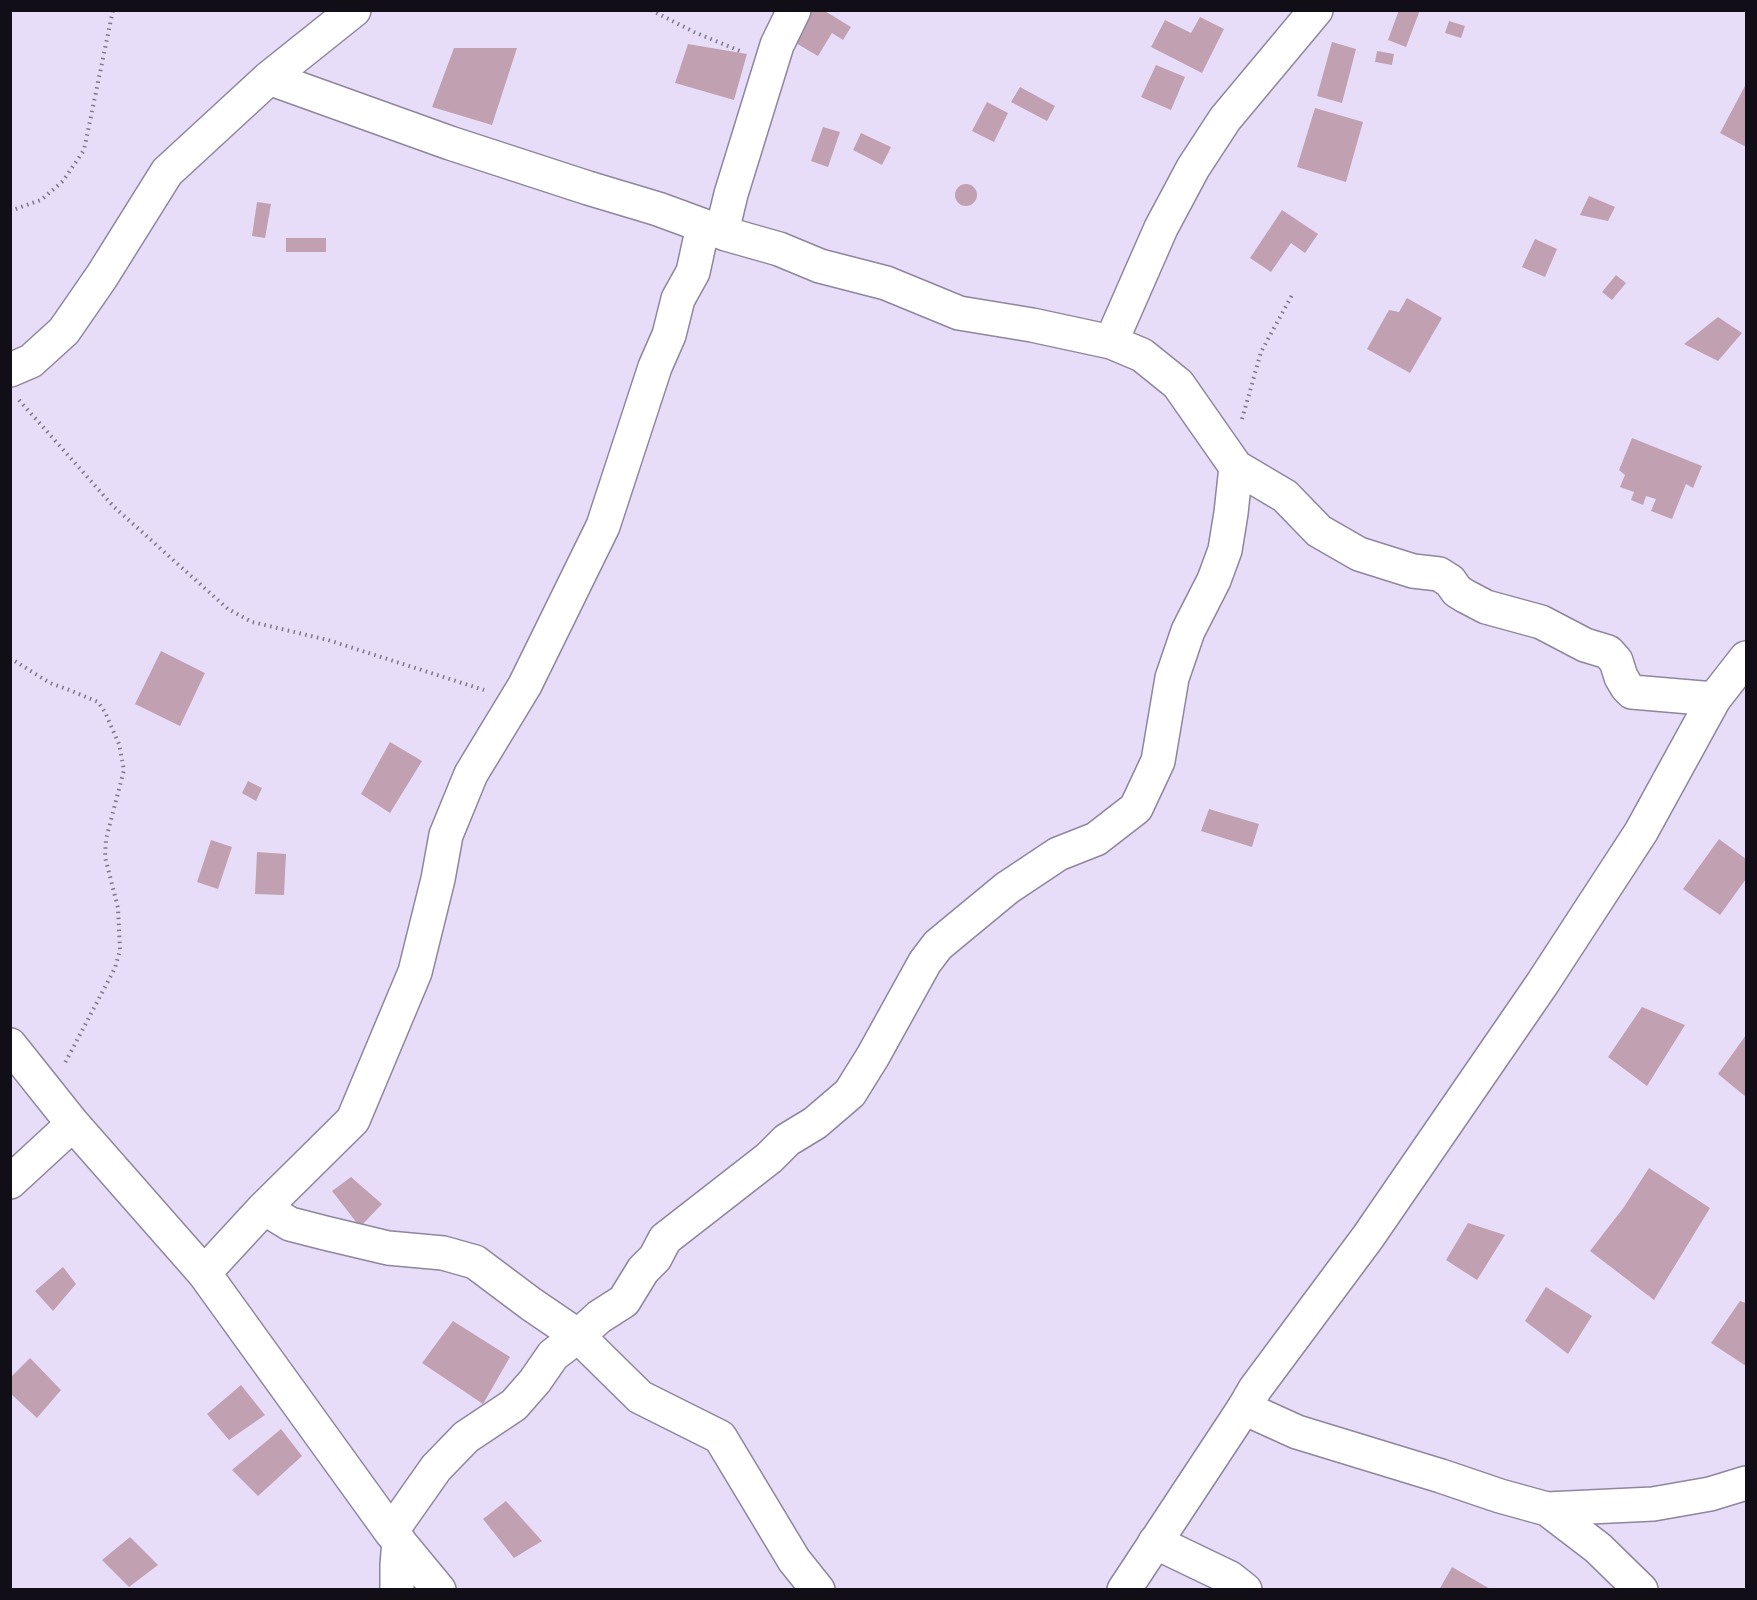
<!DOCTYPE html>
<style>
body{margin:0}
#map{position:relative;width:1757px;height:1600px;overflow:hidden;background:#e8ddf8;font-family:"IBM Plex Sans",sans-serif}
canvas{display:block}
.frame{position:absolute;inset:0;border:12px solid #120e17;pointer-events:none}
</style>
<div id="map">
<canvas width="1757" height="1600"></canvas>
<div class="frame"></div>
</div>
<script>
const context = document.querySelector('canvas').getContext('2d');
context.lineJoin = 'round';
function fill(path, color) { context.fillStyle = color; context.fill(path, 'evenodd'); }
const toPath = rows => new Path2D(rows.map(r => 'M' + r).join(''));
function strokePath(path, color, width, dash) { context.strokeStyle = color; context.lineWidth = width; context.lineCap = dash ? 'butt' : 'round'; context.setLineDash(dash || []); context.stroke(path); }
fill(toPath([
 [813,10,823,10,851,27,843,40,832,33,818,56,794,42],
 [1399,10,1420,10,1406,47,1388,40],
 [1200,17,1224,29,1202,73,1151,47,1165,20,1191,33],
 [1449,21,1465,26,1461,38,1445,33],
 [1332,42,1356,49,1342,103,1317,96],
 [688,44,747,54,734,100,675,83],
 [454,48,517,48,492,125,432,107],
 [1377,51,1394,54,1392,65,1375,62],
 [1156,65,1185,77,1171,110,1141,97],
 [1746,84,1746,147,1720,133],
 [1020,87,1055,106,1047,121,1011,102],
 [987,102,1008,113,994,142,972,131],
 [1315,108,1363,122,1346,182,1297,167],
 [823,127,840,132,828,167,811,161],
 [861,133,891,147,882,165,853,150],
 '955 195a11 11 0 1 1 22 0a11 11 0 1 1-22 0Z',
 [1589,196,1615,207,1608,221,1580,215],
 [257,202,271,204,265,238,252,236],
 [1282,210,1318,234,1305,253,1291,243,1271,272,1250,258],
 [286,238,326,238,326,252,286,252],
 [1535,239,1557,249,1545,277,1522,267],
 [1616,275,1626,283,1612,300,1602,292],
 [1407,298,1442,318,1410,373,1367,349,1389,310,1399,312],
 [1718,317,1742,333,1718,361,1684,344],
 [1632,438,1702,466,1693,488,1686,484,1672,519,1651,511,1656,499,1646,496,1643,505,1631,500,1634,492,1620,487,1625,475,1619,470],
 [161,651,205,673,180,726,135,704],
 [390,742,422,761,390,813,361,794],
 [248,781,262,788,256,801,242,793],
 [1209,809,1259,824,1252,847,1201,831],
 [1719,839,1746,859,1746,879,1720,915,1683,889],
 [211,840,232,847,218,889,197,882],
 [257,852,286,854,284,895,255,894],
 [1642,1007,1685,1025,1647,1086,1608,1057],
 [1746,1035,1746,1097,1718,1074],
 [1649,1168,1710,1208,1654,1300,1590,1251,1624,1207],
 [351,1177,382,1204,360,1227,332,1191],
 [1468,1223,1505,1235,1477,1280,1446,1260],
 [63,1267,76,1284,53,1311,35,1291],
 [1546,1287,1592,1316,1568,1354,1525,1321],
 [1740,1301,1746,1303,1746,1366,1711,1343],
 [453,1321,510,1357,483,1404,422,1363],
 [30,1358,61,1390,37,1418,10,1393,10,1378],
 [241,1385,265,1415,229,1440,207,1414],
 [281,1429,302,1456,258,1496,232,1470],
 [506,1501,542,1541,514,1558,483,1519],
 [130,1537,158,1565,129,1587,102,1560],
 [1452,1567,1492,1590,1439,1590]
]), '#c1a0b2');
const street = toPath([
 [269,78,450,143,588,188,658,209,726,234,779,249,820,266,886,283,959,313,1032,325,1111,342,1142,355,1178,384,1236,467,1285,496,1319,531,1359,554,1413,571,1439,574,1450,581,1457,591,1465,596,1486,607,1541,622,1585,645,1608,652,1616,661,1621,677,1627,687,1632,692,1714,699],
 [726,234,725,219,731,194,777,45,794,10],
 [1111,342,1161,228,1193,168,1225,119,1316,10],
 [10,370,31,361,64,331,102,276,167,172,269,78,354,10],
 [10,1045,73,1124,204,1273,391,1532,439,1590],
 [10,1182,73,1124],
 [264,1208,290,1224,325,1233,388,1248,443,1253,475,1262,531,1304,578,1336,640,1397,720,1437,794,1560,818,1590],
 [204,1273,264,1208,353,1120,415,972,438,879,446,835,471,774,525,685,603,526,655,367,669,335,678,299,693,272,703,226],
 [1244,1408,1297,1432,1441,1476,1500,1496,1547,1509,1653,1504,1710,1494,1746,1483],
 [1547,1509,1598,1548,1641,1590],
 [391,1532,436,1468,466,1437,514,1405,535,1381,553,1355,578,1336,599,1317,624,1301,643,1270,655,1258,665,1239,769,1158,787,1140,815,1123,850,1093,873,1056,925,962,938,945,1007,888,1058,854,1096,839,1136,808,1158,761,1172,678,1188,631,1214,580,1225,550,1231,513,1236,467],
 [1155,1542,1230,1578,1245,1590],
 [397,1590,397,1565,399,1541]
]);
const secondary = toPath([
 [1124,1590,1244,1408,1255,1389,1368,1237,1542,984,1641,832,1714,699,1746,658]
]);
strokePath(street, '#8f859e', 36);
strokePath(secondary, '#8f859e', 36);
strokePath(toPath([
 [651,10,694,32,740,51],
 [10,211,41,200,63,181,84,150,113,10],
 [19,400,114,507,228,609,252,622,328,640,484,690],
 [1242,419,1261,352,1292,295],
 [10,658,50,683,67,689,98,702,105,712,119,744,124,770,106,839,105,857,118,908,120,950,115,968,65,1063]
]), '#7e7789', 4, [1.5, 4.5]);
strokePath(street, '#fff', 33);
strokePath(secondary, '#fff', 33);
</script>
